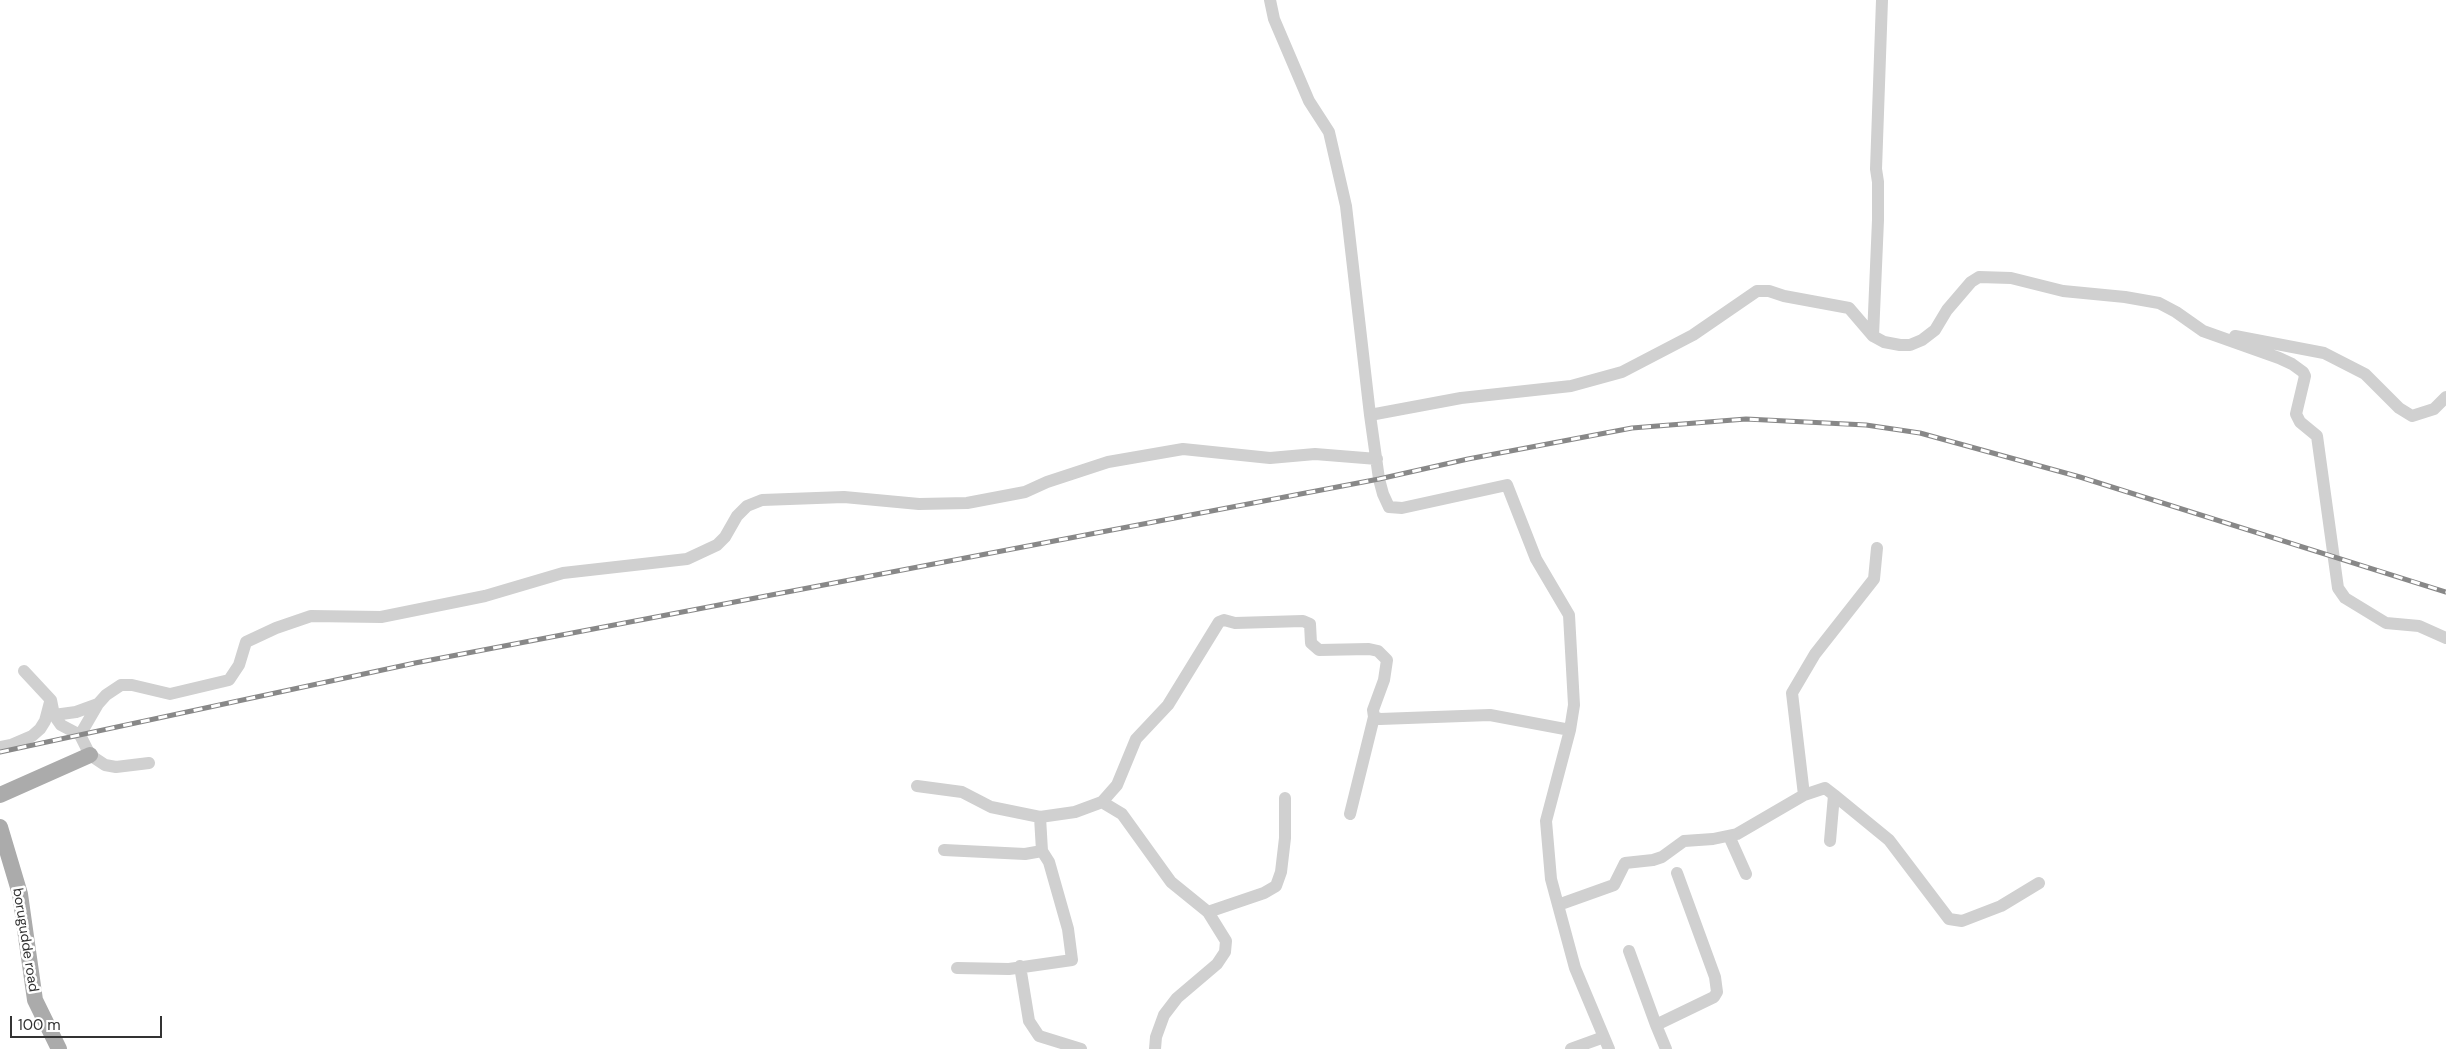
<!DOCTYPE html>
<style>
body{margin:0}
#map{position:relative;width:2446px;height:1049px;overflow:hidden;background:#fff;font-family:"DM Sans",sans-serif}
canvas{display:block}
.scale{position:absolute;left:10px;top:1016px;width:152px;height:22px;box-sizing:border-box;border:2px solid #333;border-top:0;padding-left:6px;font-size:15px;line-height:18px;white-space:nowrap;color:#333;-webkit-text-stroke:4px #fff;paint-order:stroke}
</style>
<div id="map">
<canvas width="2446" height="1049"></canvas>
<div class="scale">100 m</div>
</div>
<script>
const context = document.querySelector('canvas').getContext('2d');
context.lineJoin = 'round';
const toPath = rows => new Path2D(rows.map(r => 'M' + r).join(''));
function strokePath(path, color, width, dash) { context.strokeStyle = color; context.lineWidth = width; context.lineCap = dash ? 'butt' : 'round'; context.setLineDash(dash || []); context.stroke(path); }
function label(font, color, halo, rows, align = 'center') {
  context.font = font + ' "DM Sans",sans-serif'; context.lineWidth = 5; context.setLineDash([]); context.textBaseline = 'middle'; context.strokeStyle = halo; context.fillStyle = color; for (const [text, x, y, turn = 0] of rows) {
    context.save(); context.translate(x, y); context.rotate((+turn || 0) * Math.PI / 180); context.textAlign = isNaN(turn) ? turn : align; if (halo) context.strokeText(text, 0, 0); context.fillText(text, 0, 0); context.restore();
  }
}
strokePath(toPath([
 [1270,0,1274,19,1309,101,1329,132,1346,206,1370,415,1461,398,1571,386,1622,372,1693,335,1757,291,1769,291,1784,296,1849,308,1873,336,1878,220,1878,182,1876,169,1882,0],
 [1873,336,1884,342,1900,345,1910,345,1922,340,1935,330,1947,310,1971,282,1979,277,2011,278,2063,291,2125,297,2159,303,2176,312,2203,331,2279,358,2292,364,2303,372,2305,376,2296,414,2300,422,2317,436,2338,588,2345,598,2386,623,2419,626,2446,638],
 [2235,336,2324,353,2365,374,2399,408,2412,416,2434,409,2446,397],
 [1370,415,1379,479,1383,494,1389,507,1402,508,1507,485,1536,559,1569,615,1574,705,1570,730,1546,821,1551,879,1575,968,1609,1049],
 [24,671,51,700,54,715,61,725,80,735,90,755,105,765,116,767,149,763],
 [54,715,76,712,98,704,106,695,121,685,132,685,170,694,229,680,239,665,246,642,276,628,311,616,381,617,485,596,563,573,687,559,717,545,725,537,737,516,747,506,762,500,844,497,919,504,967,503,1025,492,1047,482,1108,462,1183,449,1270,458,1315,454,1377,459],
 [80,735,98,704],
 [0,747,11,745,32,736,40,729,45,721,50,702],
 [917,786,962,792,991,807,1040,817,1075,812,1102,802,1117,785,1136,739,1168,705,1219,622,1224,620,1235,623,1303,621,1310,624,1311,643,1319,650,1369,649,1378,651,1387,660,1384,680,1373,710,1374,717,1380,719,1490,715,1570,730],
 [1804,795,1792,693,1815,654,1874,579,1877,548],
 [1834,795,1889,840,1949,919,1962,921,2001,906,2039,883],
 [1102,802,1122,814,1171,882,1208,912,1226,941,1225,952,1217,964,1177,998,1164,1015,1156,1037,1155,1049],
 [1350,814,1374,717],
 [1729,836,1746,874],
 [944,850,1025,854,1042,851],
 [1558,905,1614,885,1625,863,1653,860,1662,857,1684,841,1713,839,1737,834,1804,795,1825,788,1834,795,1830,841],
 [1208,912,1264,893,1276,886,1281,872,1285,838,1285,798],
 [1629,951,1656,1025],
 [1020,966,1029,1021,1039,1036,1081,1049],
 [957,968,1009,969,1072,960,1068,929,1049,862,1042,851,1040,817],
 [1571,1049,1604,1037],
 [1666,1049,1656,1025,1714,997,1717,992,1715,977,1677,873]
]), '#d0d0d0', 12);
strokePath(toPath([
 [0,795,90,755],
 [0,827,20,894,35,1000,59,1049]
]), '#ababab', 16);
const rail = toPath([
 [0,752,415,663,1379,479,1468,459,1632,428,1746,419,1866,425,1920,433,2080,477,2446,592]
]);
strokePath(rail, '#888', 5);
strokePath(rail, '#fff', 3, [9]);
label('14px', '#333', '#fff', [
 ["borugudde road",25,940,81]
]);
</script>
